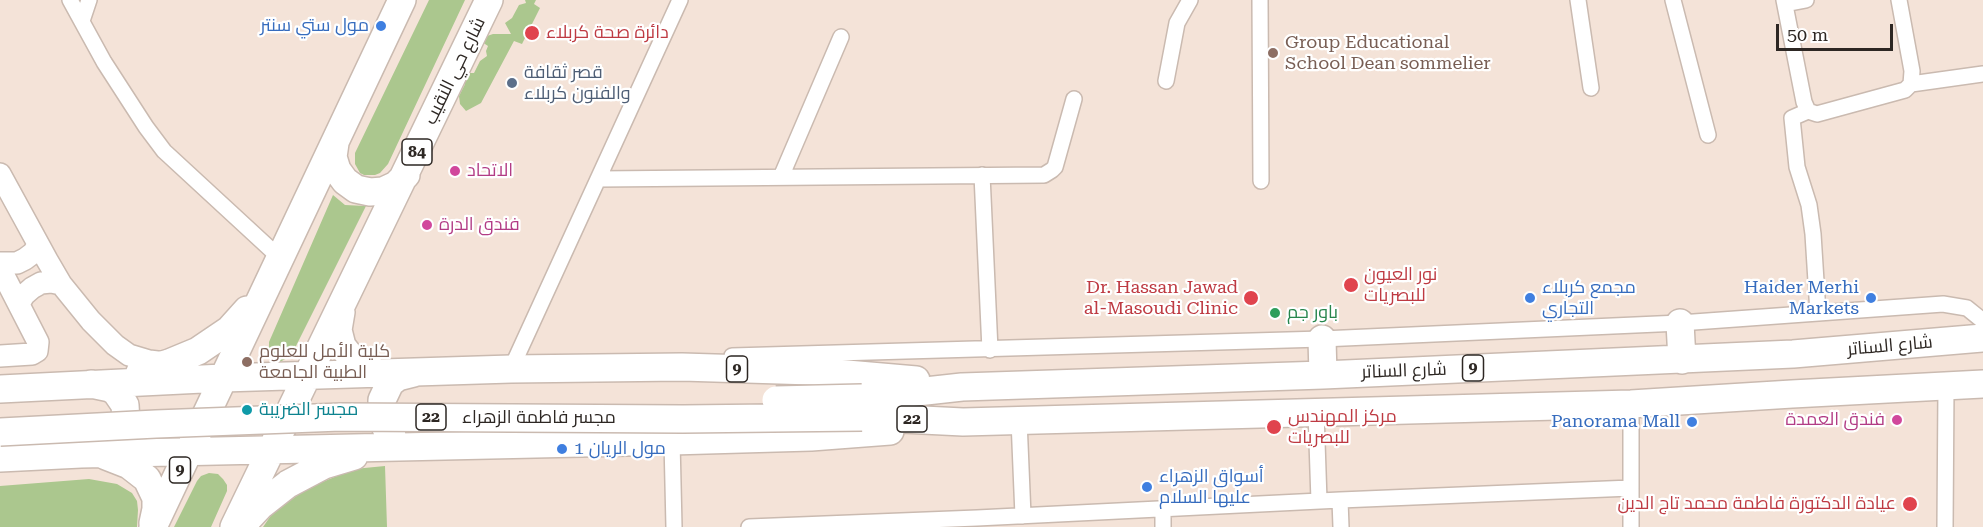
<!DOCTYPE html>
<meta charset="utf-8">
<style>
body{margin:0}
#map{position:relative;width:1983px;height:527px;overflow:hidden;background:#f4e3d8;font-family:"Roboto Serif",serif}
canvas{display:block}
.scale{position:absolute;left:1776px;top:24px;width:117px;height:27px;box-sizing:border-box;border:3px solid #2d2723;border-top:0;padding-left:8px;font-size:18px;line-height:21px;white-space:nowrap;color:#2d2723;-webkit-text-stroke:4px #fff;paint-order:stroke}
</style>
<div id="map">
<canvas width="1983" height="527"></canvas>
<div class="scale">50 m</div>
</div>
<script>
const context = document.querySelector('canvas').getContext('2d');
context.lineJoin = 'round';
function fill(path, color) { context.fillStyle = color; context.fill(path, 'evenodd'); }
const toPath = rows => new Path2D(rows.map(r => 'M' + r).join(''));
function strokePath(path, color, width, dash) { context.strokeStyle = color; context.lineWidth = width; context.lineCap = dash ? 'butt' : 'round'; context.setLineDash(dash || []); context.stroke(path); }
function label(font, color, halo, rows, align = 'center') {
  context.font = font + ' "Roboto Serif",Cairo,serif'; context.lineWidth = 4.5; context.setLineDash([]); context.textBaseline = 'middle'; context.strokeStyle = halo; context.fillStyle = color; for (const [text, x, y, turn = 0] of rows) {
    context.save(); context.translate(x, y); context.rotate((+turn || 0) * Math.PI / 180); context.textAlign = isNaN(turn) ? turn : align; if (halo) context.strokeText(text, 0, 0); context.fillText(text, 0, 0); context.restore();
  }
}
fill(toPath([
 [429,0,465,0,388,164,380,173,375,175,364,175,360,173,355,164,355,153],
 [525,0,536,0,534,4,540,8,522,44,514,41,481,103,466,111,460,104,459,96,465,84,465,73,474,73,480,61,487,56,486,51,488,46,482,42,484,37,493,34,511,34,505,23,512,18,519,5,526,3],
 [333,195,345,205,366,206,295,348,287,358,280,362,274,361,269,356,269,342],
 [385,466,387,527,263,527,274,511,310,487,354,469],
 [209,473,218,474,223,479,227,485,227,491,211,527,174,527,197,481,201,476],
 [89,479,117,484,132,493,137,501,138,510,137,527,0,527,0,486]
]), '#abc78e');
const street = toPath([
 [70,0,104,62,146,127,164,151,280,258],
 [1260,0,1261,181],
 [1578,0,1591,88],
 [1673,0,1708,135],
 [1784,0,1804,102,1808,111,1817,114,1905,90,1911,84,1912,71,1899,0],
 [1785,4,1806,0],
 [82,21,89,0],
 [1166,81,1177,23,1190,0],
 [1911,84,1983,74],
 [1808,111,1792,118,1797,167,1809,205,1813,234,1818,313],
 [982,175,990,350],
 [781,177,841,37],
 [598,179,1044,175,1052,170,1055,167,1074,99],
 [732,356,1322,339,1680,323,1943,304,1967,308,1983,321],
 [511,369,680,0],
 [1316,412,1319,501],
 [1019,420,1023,516],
 [672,441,674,527],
 [1340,500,1341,527],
 [1163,508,1163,527],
 [749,527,977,518,1340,500,1631,488],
 [1631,527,1631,404],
 [1945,527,1946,387]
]);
const secondary = toPath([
 [0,174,47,260,61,284,91,321,115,345,129,355,149,361,166,363],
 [0,263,17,263,25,259,33,253,38,245],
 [0,268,38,342,37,351,32,354,0,356],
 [19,304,24,295,32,288,41,283,51,282,61,284]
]);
const highway = toPath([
 [335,143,333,157,337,170,345,181,356,189,370,192,383,191,396,185,406,175],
 [341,312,338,330,342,346,353,360,379,374],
 [1680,323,1682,360],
 [1322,339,1323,375],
 [140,372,169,363,198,351,229,330,247,310],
 [91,384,110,388,116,392,125,405,126,421,124,428,113,443],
 [0,389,223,378,511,369,682,367,812,371,916,380],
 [862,398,962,387,1323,375,1793,354,1983,338],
 [862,417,963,422,1631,404,1792,394,1983,384],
 [392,436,386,428,382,419,382,400,390,383,398,377,414,373],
 [106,456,129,465,147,479,156,498,156,509,153,523],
 [0,458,81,454,672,441,811,437,890,431],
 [243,524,260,506,288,484,324,465,354,456],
 [153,527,402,0],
 [234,527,489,0]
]);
strokePath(street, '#cabab0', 18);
strokePath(secondary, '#cabab0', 24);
strokePath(highway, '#cabab0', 30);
strokePath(street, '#fff', 15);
strokePath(secondary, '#fff', 21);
strokePath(highway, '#fff', 27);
const highwayBridge = toPath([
 [776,400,862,398],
 [0,432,156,424,341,417,683,419,862,417]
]);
strokePath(highwayBridge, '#cabab0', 30, []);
strokePath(highwayBridge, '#fff', 27);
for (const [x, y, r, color] of [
 [381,26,6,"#3f7fe0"],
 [532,33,8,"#e0444e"],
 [1273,53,6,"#8d6e63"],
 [512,83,6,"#5c6f8a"],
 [455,171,6,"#d1479c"],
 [427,225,6,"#d1479c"],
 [1351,285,8,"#e0444e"],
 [1251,298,8,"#e0444e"],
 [1530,298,6,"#3f7fe0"],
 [1871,298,6,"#3f7fe0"],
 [1275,313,6,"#2e9e5b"],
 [247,362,6,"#8d6e63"],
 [247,410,6,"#0f9aa8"],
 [1897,420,6,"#d1479c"],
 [1692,422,6,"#3f7fe0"],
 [1274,427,8,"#e0444e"],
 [562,449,6,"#3f7fe0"],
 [1147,487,6,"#3f7fe0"],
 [1910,504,8,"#e0444e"]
]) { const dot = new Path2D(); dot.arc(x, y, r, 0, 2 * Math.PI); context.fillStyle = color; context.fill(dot); strokePath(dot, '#fff', 2); }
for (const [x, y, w] of [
 [417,152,30],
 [1473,368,21],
 [737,369,21],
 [431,417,30],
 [912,419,30],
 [180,470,21]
]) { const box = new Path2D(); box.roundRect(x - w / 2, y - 13, w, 26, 4.5); context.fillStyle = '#fff'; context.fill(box); strokePath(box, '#2d2723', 1.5); }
label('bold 16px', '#2d2723', null, [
 ["84",417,152],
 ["9",1473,368],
 ["9",737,369],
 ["22",431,417],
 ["22",912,419],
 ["9",180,470]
]);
label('18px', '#366cbe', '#fff', [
 ["مول ستي سنتر",369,26],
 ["مجمع كربلاء",1542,288,"left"],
 ["التجاري",1542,309,"left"],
 ["Haider Merhi",1859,288],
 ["Markets",1859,309],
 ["Panorama Mall",1680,422],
 ["مول الريان 1",574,449,"left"],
 ["أسواق الزهراء",1159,477,"left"],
 ["عليها السلام",1159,498,"left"]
], 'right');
label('18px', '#be3a42', '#fff', [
 ["دائرة صحة كربلاء",546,33],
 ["نور العيون",1364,275],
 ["للبصريات",1364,296],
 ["Dr. Hassan Jawad",1238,288,"right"],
 ["al-Masoudi Clinic",1238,309,"right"],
 ["مركز المهندس",1288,417],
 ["للبصريات",1288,438],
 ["عيادة الدكتورة فاطمة محمد تاج الدين",1896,504,"right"]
], 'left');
label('18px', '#785e54', '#fff', [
 ["Group Educational",1285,43],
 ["School Dean sommelier",1285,64],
 ["كلية الأمل للعلوم",259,352],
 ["الطبية الجامعة",259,373]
], 'left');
label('18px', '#2d2723', '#fff', [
 ["شارع حي النقيب",455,71,-64],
 ["شارع السناتر",1890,346,-5],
 ["شارع السناتر",1404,371,-2],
 ["مجسر فاطمة الزهراء",539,418]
]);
label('18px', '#4e5e75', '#fff', [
 ["قصر ثقافة",524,73],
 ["والفنون كربلاء",524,94]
], 'left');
label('18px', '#b23c85', '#fff', [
 ["الاتحاد",467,171],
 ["فندق الدرة",439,225],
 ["فندق العمدة",1885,420,"right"]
], 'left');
label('18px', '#27864d', '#fff', [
 ["باور جم",1287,313]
], 'left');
label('18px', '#0d838f', '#fff', [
 ["مجسر الضريبة",259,410]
], 'left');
</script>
